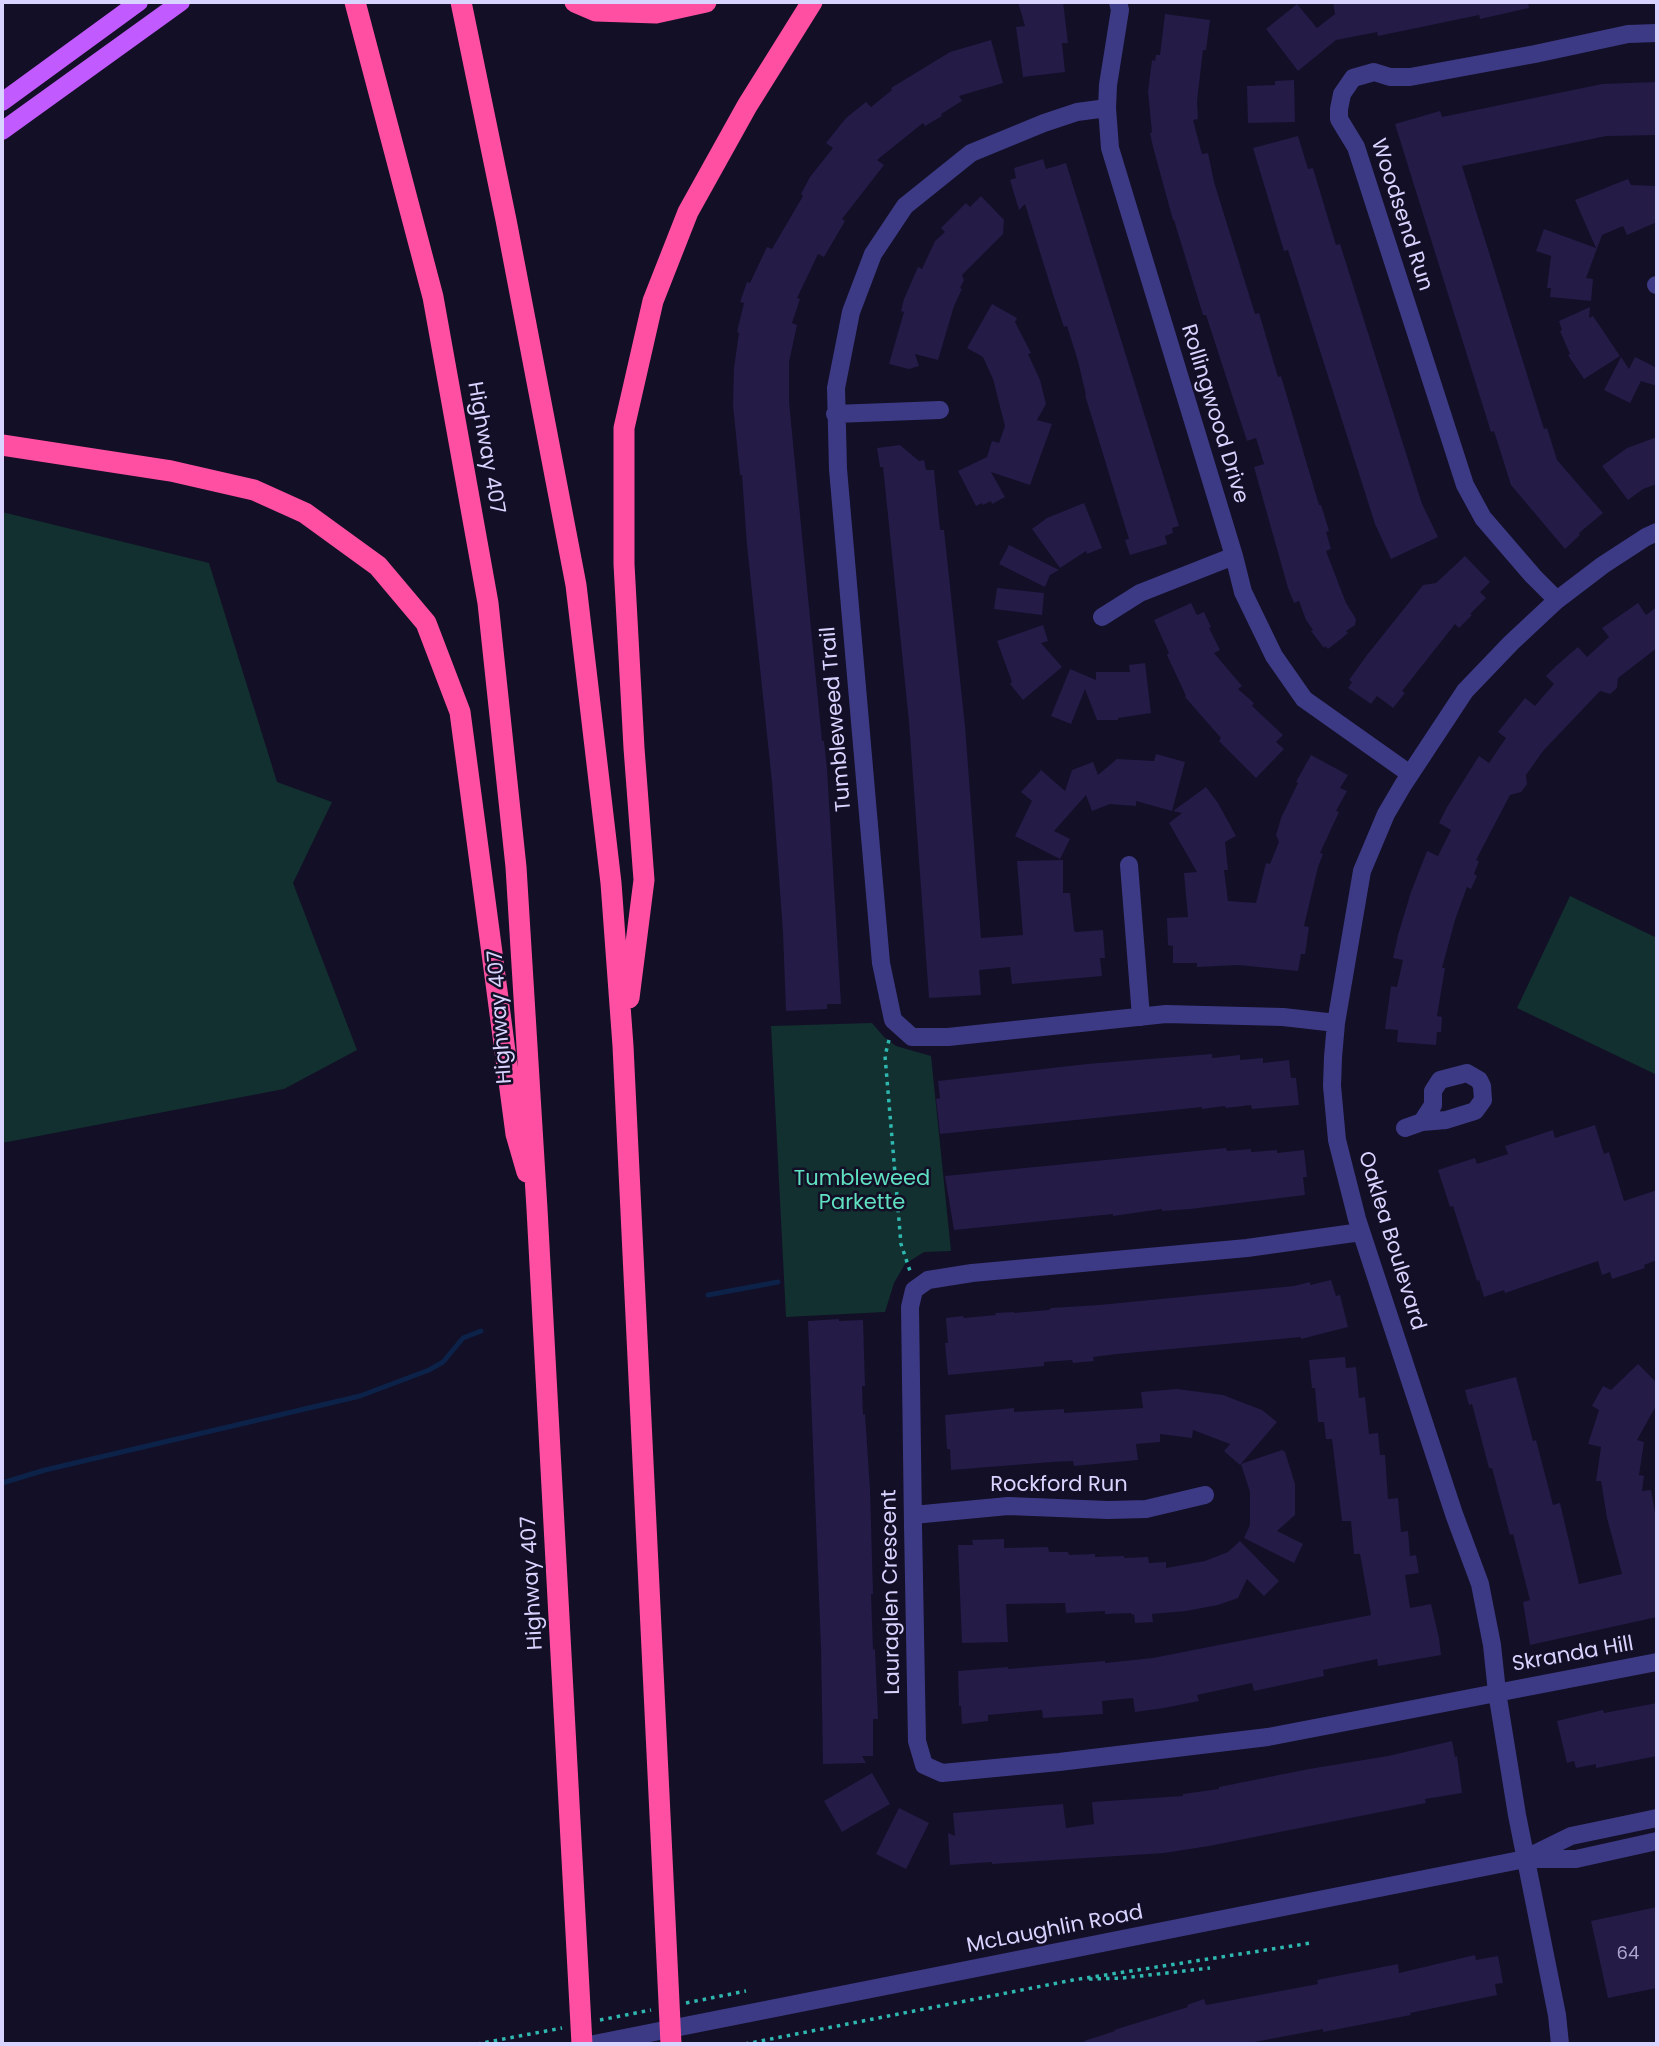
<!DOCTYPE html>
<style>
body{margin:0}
#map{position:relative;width:1659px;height:2046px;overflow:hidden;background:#130f26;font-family:Poppins,sans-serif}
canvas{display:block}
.frame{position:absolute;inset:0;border:4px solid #d9d4ff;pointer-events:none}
</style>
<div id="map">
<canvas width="1659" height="2046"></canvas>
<div class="frame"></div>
</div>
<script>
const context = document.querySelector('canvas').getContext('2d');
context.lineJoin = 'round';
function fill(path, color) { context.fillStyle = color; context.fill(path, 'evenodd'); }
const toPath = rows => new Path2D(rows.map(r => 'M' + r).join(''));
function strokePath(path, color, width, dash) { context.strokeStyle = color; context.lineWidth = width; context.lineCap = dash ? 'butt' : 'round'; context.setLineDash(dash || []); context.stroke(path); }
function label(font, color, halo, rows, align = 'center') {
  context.font = font + ' Poppins,sans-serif'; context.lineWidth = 5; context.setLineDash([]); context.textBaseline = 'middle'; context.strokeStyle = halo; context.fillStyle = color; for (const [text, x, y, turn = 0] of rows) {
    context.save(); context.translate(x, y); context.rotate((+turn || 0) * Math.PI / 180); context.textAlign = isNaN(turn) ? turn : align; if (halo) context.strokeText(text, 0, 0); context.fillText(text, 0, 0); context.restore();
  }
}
fill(toPath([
 [2,512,209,563,277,782,332,802,293,883,357,1050,284,1089,2,1143],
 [1570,896,1657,938,1657,1075,1517,1008],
 [872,1023,884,1037,896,1046,931,1056,951,1251,924,1252,905,1264,894,1283,885,1312,786,1317,771,1026]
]), '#12302f');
strokePath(toPath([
 [708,1295,778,1282],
 [2,1483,45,1470,360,1396,429,1370,443,1362,463,1338,481,1331]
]), '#0c2248', 5);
fill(toPath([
 [1018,2,1063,2,1068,43,1062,43,1065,72,1023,77,1016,27,1025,26],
 [1333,2,1528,2,1529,8,1480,19,1479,15,1378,36,1377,32,1336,40,1298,71,1266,29,1297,4,1317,28,1335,14],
 [1165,14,1210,20,1206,50,1203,50,1197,101,1198,119,1193,120,1202,154,1208,153,1214,182,1255,314,1259,313,1278,377,1281,376,1319,505,1321,505,1323,511,1329,531,1326,532,1331,549,1326,551,1346,603,1356,619,1355,625,1346,631,1348,633,1341,639,1328,649,1325,646,1324,648,1311,631,1313,630,1306,620,1299,601,1294,603,1288,588,1254,467,1264,464,1256,438,1247,441,1206,315,1203,315,1174,220,1173,220,1153,147,1150,133,1152,132,1148,92,1152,60,1155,61,1156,55,1160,55],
 [991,40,1003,83,959,96,962,101,941,114,942,116,925,126,923,123,877,160,884,165,842,219,845,221,824,257,818,254,797,298,800,299,792,323,797,325,789,362,789,402,822,741,824,741,827,769,841,1004,827,1004,827,1009,786,1011,783,932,772,782,747,545,742,475,740,475,733,405,734,368,739,333,737,332,744,303,740,302,747,282,750,283,767,247,772,249,803,196,801,194,810,177,833,148,826,143,846,118,866,102,871,107,892,90,891,88,950,52],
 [1294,80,1295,122,1248,123,1247,86,1275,85,1275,81],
 [1657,82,1657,135,1606,136,1462,166,1544,429,1547,428,1557,460,1603,513,1579,533,1580,535,1565,549,1511,485,1494,431,1491,432,1395,124,1440,111,1442,117,1602,84],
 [1298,136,1308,169,1313,168,1336,245,1340,244,1422,504,1438,537,1391,559,1375,524,1288,250,1284,251,1253,148],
 [1043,159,1046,169,1066,163,1179,526,1172,528,1173,533,1165,536,1167,544,1130,555,1125,540,1129,539,1085,395,1086,395,1078,361,1067,326,1064,327,1053,294,1025,204,1019,210,1010,180,1016,178,1014,168],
 [1628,179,1631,185,1657,186,1657,222,1627,235,1623,226,1602,235,1586,278,1593,279,1591,301,1550,297,1551,288,1547,288,1551,256,1536,251,1544,229,1596,248,1575,200],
 [981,196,1004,220,1003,234,962,275,964,280,960,288,962,289,954,306,938,360,915,354,919,366,909,369,889,364,904,312,901,311,904,299,918,267,922,269,935,241,945,232,941,228,966,203,970,207],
 [992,304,1017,318,1015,322,1031,353,1028,354,1040,380,1046,404,1037,420,1052,424,1030,485,991,472,1005,497,992,504,991,501,983,505,982,503,976,506,958,471,987,457,992,441,999,443,1005,426,993,379,983,357,967,348],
 [1590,307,1589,318,1593,316,1620,356,1584,379,1568,355,1570,354,1560,331,1562,330,1559,321],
 [1621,357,1629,369,1635,357,1657,368,1657,386,1641,381,1630,403,1604,390],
 [1657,437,1657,484,1643,489,1628,500,1602,466,1627,448],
 [900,445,919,461,924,460,926,470,934,470,940,530,944,530,965,726,981,938,1023,935,1017,861,1063,860,1063,893,1070,893,1074,930,1075,932,1103,930,1105,958,1100,958,1102,976,1012,984,1010,967,979,970,981,995,929,998,909,722,885,486,883,467,880,467,877,448],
 [1084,503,1102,548,1087,554,1086,551,1060,568,1032,529,1047,518],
 [1009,545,1059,570,1050,575,1045,587,999,564],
 [1465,556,1490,582,1480,592,1486,598,1470,614,1472,615,1459,628,1455,624,1402,691,1405,693,1393,708,1377,696,1371,704,1348,688,1352,682,1349,680,1367,655,1423,585,1436,583],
 [997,588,1044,593,1042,615,994,609],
 [1191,603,1197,615,1204,612,1211,627,1209,628,1220,650,1214,653,1242,686,1238,689,1254,703,1252,706,1283,735,1276,742,1284,749,1256,778,1219,741,1221,738,1185,697,1186,696,1167,655,1169,653,1154,620],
 [1638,603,1646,615,1657,607,1657,648,1618,678,1617,688,1610,694,1600,691,1543,751,1526,775,1527,784,1521,792,1510,795,1476,860,1479,861,1474,874,1477,876,1471,889,1467,887,1455,920,1442,968,1445,968,1437,1016,1442,1017,1441,1032,1437,1032,1436,1045,1397,1042,1398,1030,1385,1029,1391,986,1397,987,1403,960,1393,958,1398,935,1411,892,1427,851,1438,856,1451,830,1439,823,1447,807,1479,756,1489,763,1506,738,1498,732,1525,698,1535,706,1554,684,1546,676,1556,666,1578,647,1587,657,1609,637,1602,628],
 [1043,625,1048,641,1041,643,1062,667,1023,700,1010,684,1012,682,997,641],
 [1145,663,1151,713,1118,718,1118,720,1097,720,1085,689,1071,724,1051,716,1070,669,1096,680,1096,672,1130,672,1129,665],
 [1156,754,1185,762,1172,811,1136,801,1136,806,1110,804,1092,811,1086,795,1054,831,1070,839,1060,859,1015,836,1032,801,1021,792,1041,770,1065,791,1072,770,1093,762,1098,775,1117,759,1154,761],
 [1311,755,1348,775,1340,788,1347,791,1336,811,1339,812,1320,853,1323,854,1318,867,1304,926,1309,927,1305,954,1301,954,1298,971,1238,965,1197,967,1197,963,1173,963,1173,946,1168,945,1167,918,1188,917,1184,873,1197,872,1169,823,1182,813,1173,811,1206,787,1218,803,1236,836,1225,842,1228,870,1224,870,1228,901,1256,903,1266,863,1270,864,1279,842,1276,835,1281,818,1298,783,1296,782],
 [1212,1054,1212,1058,1240,1055,1240,1060,1263,1058,1263,1063,1289,1060,1291,1078,1296,1078,1299,1105,1252,1109,1251,1105,1226,1108,1225,1106,1202,1109,1202,1107,940,1134,936,1099,940,1098,938,1081,1087,1064],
 [1595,1125,1604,1154,1609,1152,1624,1201,1657,1190,1657,1260,1644,1265,1645,1268,1612,1279,1610,1272,1602,1275,1598,1261,1505,1293,1504,1290,1484,1297,1479,1280,1477,1281,1453,1206,1450,1207,1438,1170,1475,1158,1477,1164,1508,1154,1505,1146,1553,1130,1555,1138],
 [1226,1148,1227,1151,1251,1149,1251,1152,1277,1150,1277,1153,1304,1150,1307,1177,1303,1177,1305,1195,1190,1209,1162,1211,1162,1209,1113,1216,1113,1214,954,1230,945,1176],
 [1331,1280,1336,1296,1340,1295,1348,1327,1301,1339,1301,1337,1117,1354,1093,1357,1094,1361,1073,1363,1072,1360,1044,1362,1044,1366,948,1375,945,1343,948,1343,946,1318,963,1316,964,1318,996,1315,995,1313,1014,1312,1014,1313,1049,1310,1051,1308,1099,1305,1294,1286,1310,1282,1310,1285],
 [839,1319,839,1321,863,1320,865,1386,862,1386,863,1415,865,1414,870,1489,873,1594,871,1594,873,1650,875,1649,878,1719,873,1719,873,1756,862,1756,866,1763,823,1764,821,1648,808,1321],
 [1345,1357,1346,1368,1356,1367,1359,1398,1365,1397,1369,1434,1378,1433,1380,1455,1385,1455,1388,1499,1398,1498,1401,1532,1408,1531,1410,1556,1416,1555,1419,1573,1405,1575,1410,1608,1431,1604,1439,1638,1441,1655,1378,1666,1377,1659,1323,1670,1324,1676,1254,1691,1252,1683,1197,1695,1199,1701,1164,1708,1135,1712,1133,1698,1102,1701,1103,1714,1043,1718,1042,1710,988,1715,988,1721,962,1724,961,1706,959,1706,958,1671,1008,1667,1008,1669,1105,1661,1105,1663,1153,1658,1371,1615,1360,1554,1354,1554,1351,1521,1342,1521,1332,1439,1326,1439,1324,1422,1318,1422,1315,1388,1312,1388,1309,1360],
 [1638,1364,1657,1383,1657,1404,1637,1440,1644,1442,1639,1475,1644,1476,1642,1491,1651,1490,1657,1524,1657,1617,1530,1645,1523,1602,1530,1600,1513,1534,1510,1535,1492,1468,1489,1468,1472,1404,1469,1405,1465,1390,1516,1377,1533,1441,1536,1440,1553,1505,1560,1503,1579,1584,1622,1574,1607,1518,1601,1481,1596,1481,1601,1447,1588,1444,1599,1410,1592,1406,1603,1386,1611,1390],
 [1177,1389,1223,1395,1262,1410,1277,1422,1240,1465,1224,1451,1230,1444,1193,1430,1192,1438,1160,1434,1160,1442,1136,1444,1138,1460,1074,1466,1073,1461,1052,1462,951,1470,950,1449,947,1449,945,1415,1014,1408,1014,1412,1064,1409,1064,1413,1143,1408,1141,1392],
 [1282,1450,1285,1452,1295,1484,1295,1515,1277,1531,1303,1544,1294,1563,1244,1538,1250,1525,1250,1492,1241,1464],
 [1004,1539,1004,1548,1048,1547,1049,1552,1068,1552,1069,1555,1095,1554,1095,1557,1124,1556,1124,1558,1148,1557,1149,1563,1166,1562,1166,1568,1205,1561,1228,1552,1240,1541,1279,1581,1264,1596,1247,1579,1238,1598,1218,1605,1186,1611,1152,1614,1153,1622,1135,1623,1134,1614,1132,1615,1131,1613,1105,1614,1105,1611,1066,1613,1065,1603,1006,1604,1008,1642,962,1643,958,1545,973,1545,972,1540],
 [1657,1703,1657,1756,1596,1768,1596,1764,1576,1768,1574,1761,1567,1763,1557,1721,1603,1710,1604,1713],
 [1452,1741,1455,1757,1457,1756,1462,1793,1425,1799,1426,1803,1209,1846,1164,1853,992,1864,992,1862,950,1865,948,1833,955,1836,953,1813,1063,1804,1066,1828,1094,1824,1092,1802,1183,1796,1183,1794,1219,1789,1219,1787,1309,1769,1388,1756],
 [872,1773,890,1804,842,1832,824,1801],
 [899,1808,929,1823,906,1869,876,1854],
 [1657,1907,1657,1988,1608,1998,1591,1921],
 [1475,1955,1476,1960,1498,1956,1503,1983,1495,1984,1497,1995,1410,2013,1411,2015,1323,2032,1323,2029,1244,2044,1085,2044,1084,2041,1115,2031,1114,2030,1188,2007,1187,2005,1204,1999,1206,2005,1318,1984,1317,1980,1398,1964,1399,1973]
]), '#241b47');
strokePath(toPath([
 [889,1040,885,1056,901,1244,910,1271],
 [1089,1979,1123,1978,1210,1968],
 [686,2003,746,1991],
 [600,2020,651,2010],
 [477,2044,562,2028],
 [745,2044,1073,1980,1311,1943]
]), '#2fb8b0', 3.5, [3.5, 5]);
strokePath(toPath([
 [1118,2,1120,10,1108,85,1107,108,1110,148,1234,556,1243,592,1274,656,1304,699,1410,774],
 [1107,108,1077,112,1044,123,971,153,905,206,873,254,851,312,836,388,838,469,881,963,893,1020,912,1037,948,1037,1166,1014,1283,1017,1336,1023],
 [1656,285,1657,285],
 [835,414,940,410],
 [1557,600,1533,576,1483,518,1465,485,1356,147,1339,119,1339,109,1342,94,1353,78,1374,72,1390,77,1410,77,1535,54,1628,34,1657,33],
 [1102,617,1140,593,1234,556],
 [1129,865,1141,1017],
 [1405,1128,1422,1122,1446,1120,1475,1111,1483,1100,1482,1086,1479,1080,1467,1073,1440,1080,1433,1091,1433,1105,1422,1122],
 [1361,1232,1247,1248,972,1273,928,1280,914,1290,910,1307,913,1525,917,1741,924,1765,942,1773,1059,1762,1268,1737,1657,1662],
 [913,1515,1008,1506,1108,1510,1146,1509,1205,1495],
 [1528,1857,1571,1836,1657,1818],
 [594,2044,1525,1859,1576,1859,1657,1841],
 [1560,2044,1557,2015,1517,1815,1497,1692,1492,1645,1480,1584,1454,1514,1357,1219,1337,1140,1332,1086,1333,1057,1336,1023,1362,871,1386,814,1403,785,1465,691,1511,643,1557,600,1603,565,1646,537,1657,532]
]), '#3d3a85', 18);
strokePath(toPath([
 [2,102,139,2],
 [2,131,181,2]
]), '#c25bff', 18);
strokePath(toPath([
 [355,2,433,297,488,603,516,867,537,1209,582,2044],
 [461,2,506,220,576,585,611,883,623,1046,671,2044],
 [575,2,596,11,656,13,706,2],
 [2,445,171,471,254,490,305,513,378,566,426,623,460,712,516,1134,527,1172],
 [629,998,644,880,634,748,624,564,624,428,653,301,688,212,747,106,812,2]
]), '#ff4fa3', 21);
label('18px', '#aca6d1', null, [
 ["64",1628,1954]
]);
label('21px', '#d9d4ff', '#130f26', [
 ["Woodsend Run",1401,215,72],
 ["Rollingwood Drive",1214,414,73],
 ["Highway 407",485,448,80],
 ["Tumbleweed Trail",837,719,-95],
 ["Highway 407",501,1017,-94],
 ["Oaklea Boulevard",1391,1241,73],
 ["Rockford Run",1059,1486],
 ["Highway 407",533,1583,-93],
 ["Lauraglen Crescent",892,1592,-91],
 ["Skranda Hill",1573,1655,-10],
 ["McLaughlin Road",1055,1930,-11]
]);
label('21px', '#5fe0c0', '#130f26', [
 ["Tumbleweed",862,1180],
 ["Parkette",862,1204]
]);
</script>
